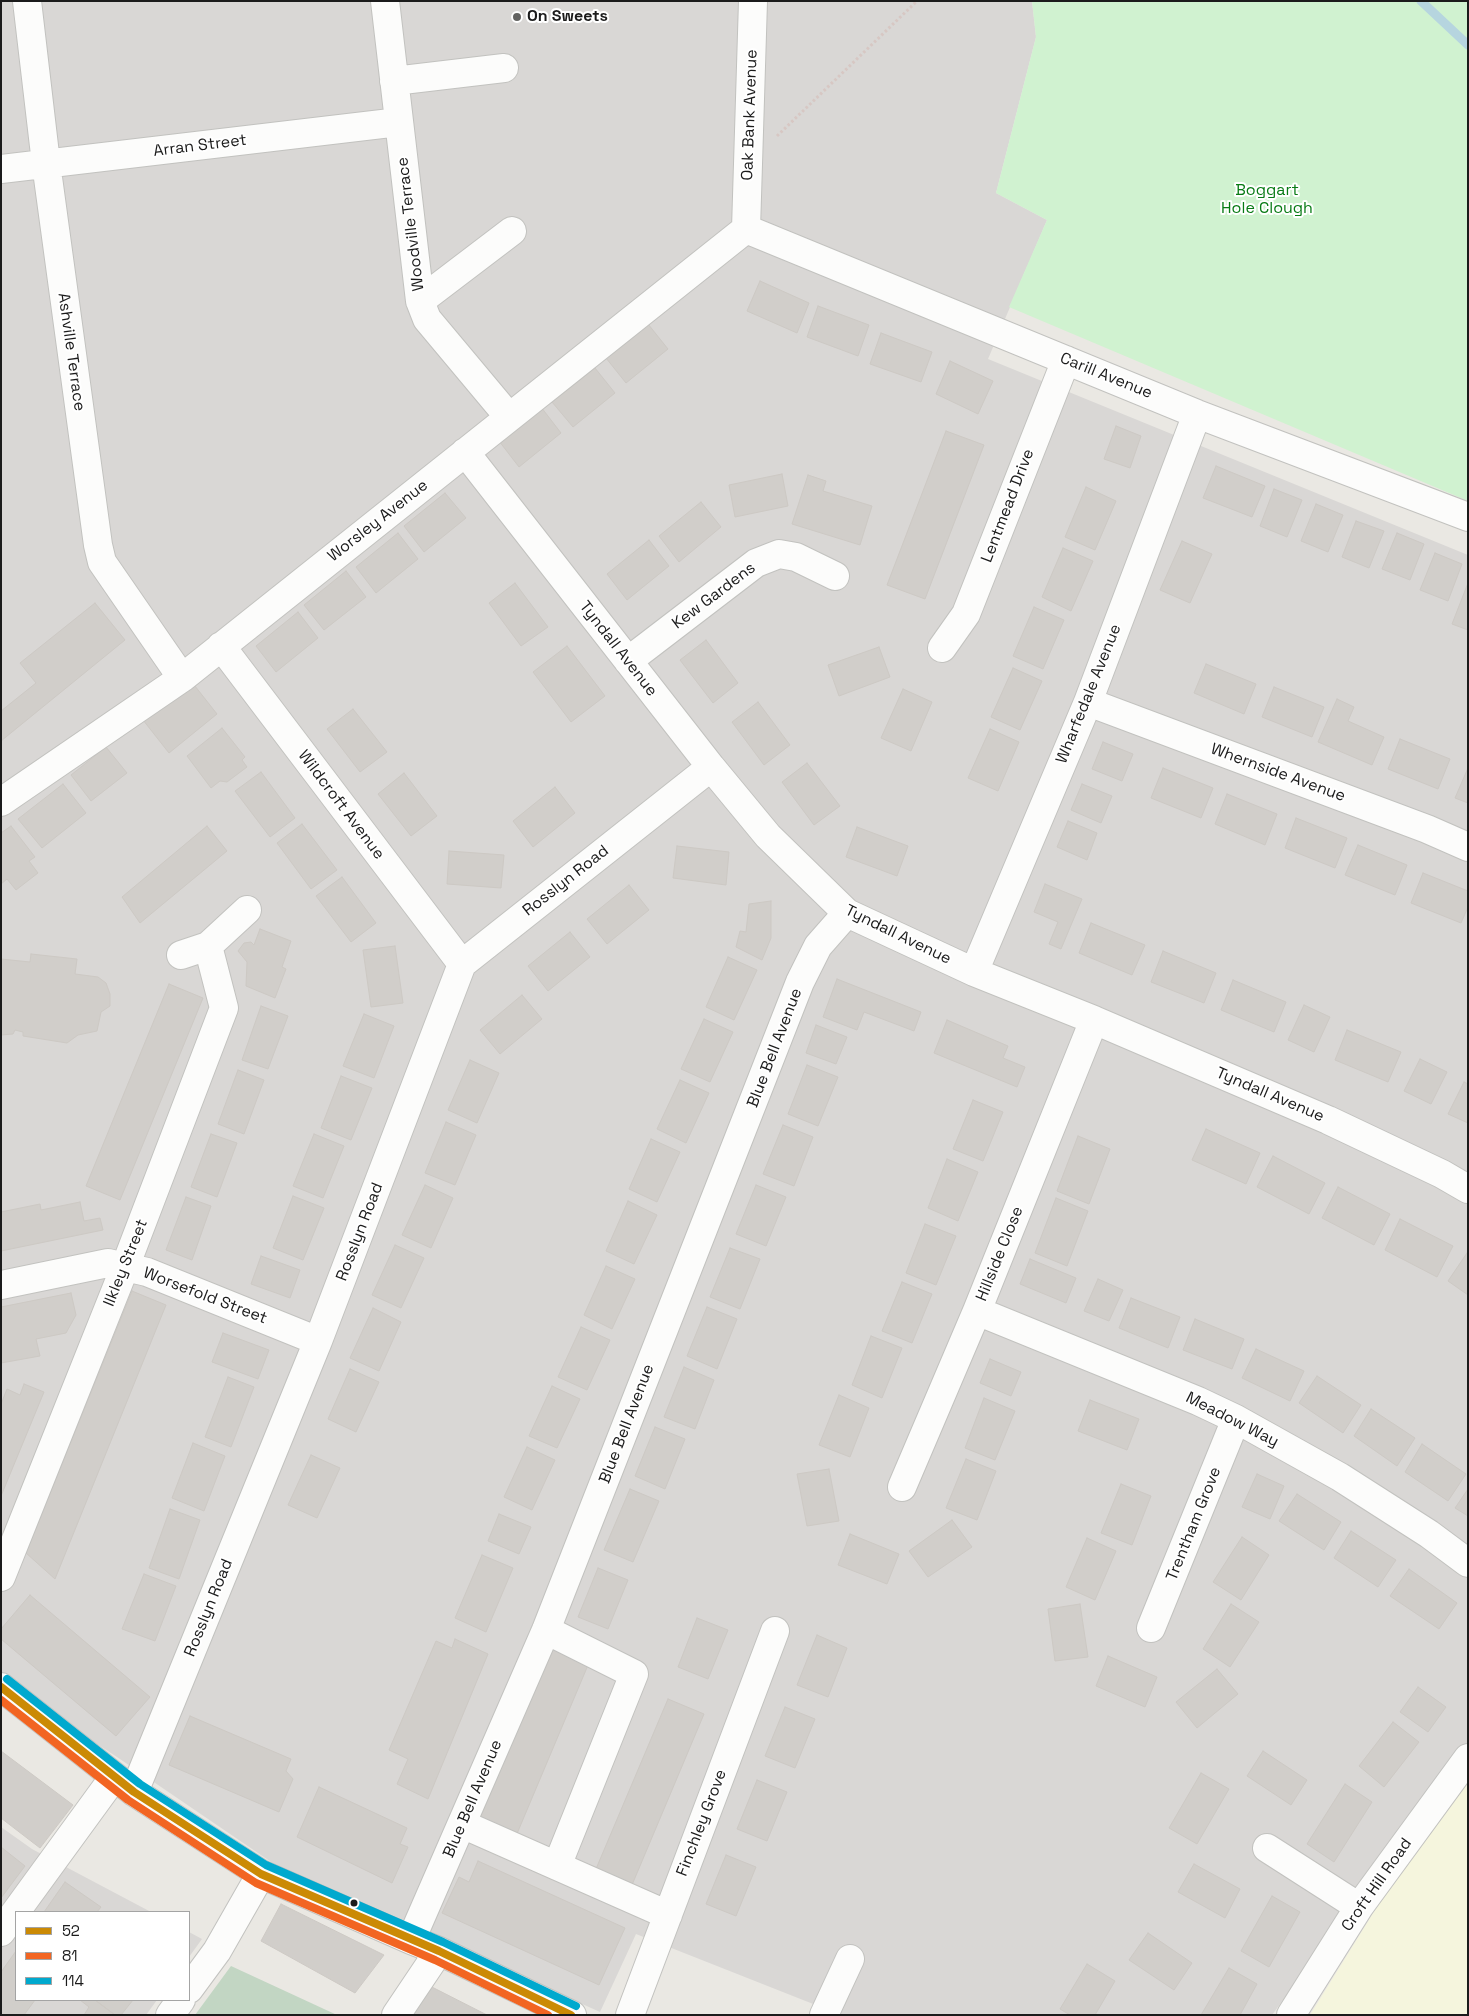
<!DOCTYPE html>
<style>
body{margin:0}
#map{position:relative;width:1469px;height:2016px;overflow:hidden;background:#eae8e3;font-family:"Space Grotesk",sans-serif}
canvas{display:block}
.frame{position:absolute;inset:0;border:2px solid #1b1b1b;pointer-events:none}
.legend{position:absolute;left:15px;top:1911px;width:175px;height:90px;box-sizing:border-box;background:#fff;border:1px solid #a4a4a4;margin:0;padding:6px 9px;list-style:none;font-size:15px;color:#1b1b1b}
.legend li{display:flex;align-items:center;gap:10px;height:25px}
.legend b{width:25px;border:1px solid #a4a4a4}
</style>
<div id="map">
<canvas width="1469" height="2016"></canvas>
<div class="frame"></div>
<ul class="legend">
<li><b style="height:6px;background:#cb8a05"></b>52</li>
<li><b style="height:6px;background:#f26522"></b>81</li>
<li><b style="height:6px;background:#00a9ce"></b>114</li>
</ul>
</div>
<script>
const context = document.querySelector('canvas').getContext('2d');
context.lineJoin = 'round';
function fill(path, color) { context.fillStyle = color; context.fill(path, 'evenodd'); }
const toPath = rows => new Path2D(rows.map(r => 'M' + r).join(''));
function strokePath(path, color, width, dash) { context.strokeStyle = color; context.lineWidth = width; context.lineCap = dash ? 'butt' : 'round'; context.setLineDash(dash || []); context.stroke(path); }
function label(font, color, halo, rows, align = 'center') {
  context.font = font + ' "Space Grotesk",sans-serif'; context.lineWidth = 4; context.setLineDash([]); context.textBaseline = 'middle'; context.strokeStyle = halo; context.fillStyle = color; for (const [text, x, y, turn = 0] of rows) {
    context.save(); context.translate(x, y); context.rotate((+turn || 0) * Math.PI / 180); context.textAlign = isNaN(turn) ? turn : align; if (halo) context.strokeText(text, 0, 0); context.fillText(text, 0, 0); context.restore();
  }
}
fill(toPath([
 [1,1,1032,1,1036,37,996,193,1047,220,988,359,1468,555,1468,1750,1272,2015,841,2015,636,1934,600,2012,280,1868,117,1757,10,1687,1,1676],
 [1,1827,32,1849,151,1912,16,1912,16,2000,157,2000,146,2015,1,2015],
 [189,1932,202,1939,189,1957]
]), '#d9d7d5');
fill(toPath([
 [1468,1772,1468,2015,1310,2015,1398,1873]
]), '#f5f5dd');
fill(toPath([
 [231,1966,337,2015,195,2015]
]), '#c2d6c3');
fill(toPath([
 [1032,1,1468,1,1468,501,1009,307,1047,220,996,193,1036,37]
]), '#d0f2d0');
strokePath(toPath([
 [1421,1,1468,45]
]), '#b6d5df', 9);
const building = toPath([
 [760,281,809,303,797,333,747,311,760,281],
 [818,306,869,325,858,356,807,337,818,306],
 [648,324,668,349,626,383,606,358,648,324],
 [881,333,932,352,921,382,870,364,881,333],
 [950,361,993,381,978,414,936,394,950,361],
 [595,368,615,393,573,427,552,402,595,368],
 [541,407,561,433,519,467,499,441,541,407],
 [1116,426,1141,436,1130,468,1104,459,1116,426],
 [946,431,984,445,925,599,887,585,946,431],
 [1216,466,1265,486,1252,517,1203,498,1216,466],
 [782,474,788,506,735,517,729,485,782,474],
 [808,475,826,481,823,491,872,506,860,545,792,524,808,475],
 [1086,487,1116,501,1095,550,1065,537,1086,487],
 [1274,489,1302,500,1287,537,1260,526,1274,489],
 [445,493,466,518,424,552,404,526,445,493],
 [701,502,721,527,679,562,659,536,701,502],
 [1316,504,1343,515,1328,552,1301,541,1316,504],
 [1356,521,1384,531,1369,568,1342,557,1356,521],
 [398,533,418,559,376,593,356,567,398,533],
 [1397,533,1424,544,1410,580,1382,569,1397,533],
 [649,540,669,566,627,600,607,574,649,540],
 [1182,541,1212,554,1190,603,1160,590,1182,541],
 [1063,548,1093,561,1071,611,1042,597,1063,548],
 [1435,553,1462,564,1448,601,1420,590,1435,553],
 [346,571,366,597,324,630,304,605,346,571],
 [515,583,548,627,521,646,489,603,515,583],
 [1468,583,1468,630,1452,624,1468,583],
 [95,603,125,640,1,741,1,711,36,683,20,663,95,603],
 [1034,607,1064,620,1043,669,1013,656,1034,607],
 [298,612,318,638,276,672,256,646,298,612],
 [706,640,738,683,713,703,680,660,706,640],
 [567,646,605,696,571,722,533,672,567,646],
 [879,647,890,677,839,696,828,665,879,647],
 [1206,664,1256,684,1244,714,1194,693,1206,664],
 [1013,668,1042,681,1020,730,991,717,1013,668],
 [191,681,217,714,169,753,143,720,191,681],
 [1274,687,1324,707,1312,737,1262,717,1274,687],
 [903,689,932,702,911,751,881,738,903,689],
 [1337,699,1354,707,1348,721,1384,737,1372,765,1318,742,1337,699],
 [758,702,790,745,764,765,732,722,758,702],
 [353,709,387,752,360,772,327,729,353,709],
 [222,728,245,757,242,760,247,767,227,782,220,781,211,788,187,756,222,728],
 [990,729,1019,742,998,791,968,778,990,729],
 [1400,739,1450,759,1438,789,1388,769,1400,739],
 [1103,742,1133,754,1122,781,1092,769,1103,742],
 [106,747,127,773,91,801,71,775,106,747],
 [807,763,840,806,814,825,782,782,807,763],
 [1163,768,1213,788,1201,818,1151,798,1163,768],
 [1468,768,1468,803,1455,798,1468,768],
 [261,772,295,818,270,837,235,791,261,772],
 [404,773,437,816,411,836,378,794,404,773],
 [63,784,86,813,42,848,18,819,63,784],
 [1082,784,1112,796,1101,823,1071,810,1082,784],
 [555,787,575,813,533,847,513,821,555,787],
 [1227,794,1277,814,1265,845,1215,824,1227,794],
 [1296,818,1347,838,1335,868,1285,848,1296,818],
 [1068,821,1097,833,1087,860,1057,847,1068,821],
 [302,824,337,870,311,889,277,843,302,824],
 [11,826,35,857,29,861,38,873,16,890,7,879,1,884,1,833,11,826],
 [207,826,227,851,140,923,122,897,207,826],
 [857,827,908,846,897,876,846,857,857,827],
 [1358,845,1407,865,1395,895,1345,875,1358,845],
 [677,846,729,852,726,885,673,878,677,846],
 [449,851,504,855,501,888,447,884,449,851],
 [1423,873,1468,891,1468,907,1461,923,1411,903,1423,873],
 [342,877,376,923,351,942,316,896,342,877],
 [1045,884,1082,899,1061,949,1049,944,1058,922,1034,912,1045,884],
 [629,885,649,910,607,944,587,919,629,885],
 [771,901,771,938,762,960,736,947,740,931,746,932,749,904,771,901],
 [1091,923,1145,945,1132,975,1079,953,1091,923],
 [260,929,291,941,282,967,286,969,275,998,246,986,247,962,238,951,244,943,251,942,254,945,260,929],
 [570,932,590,957,548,991,528,966,570,932],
 [395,946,403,1003,371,1007,363,950,395,946],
 [1163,951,1216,973,1204,1003,1151,982,1163,951],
 [31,954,77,959,75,974,98,977,106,983,110,994,110,1006,101,1012,97,1031,78,1035,67,1043,23,1036,23,1032,15,1030,13,1034,1,1035,1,959,30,962,31,954],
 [728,957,757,970,734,1020,706,1007,728,957],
 [837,979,921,1012,914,1031,864,1012,857,1030,823,1017,837,979],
 [1233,980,1286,1002,1274,1032,1221,1010,1233,980],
 [169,984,203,998,120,1200,86,1186,169,984],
 [522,995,542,1019,500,1054,480,1030,522,995],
 [1304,1005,1330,1017,1314,1052,1288,1040,1304,1005],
 [261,1006,288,1016,268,1069,242,1060,261,1006],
 [364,1014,394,1026,374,1078,343,1066,364,1014],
 [704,1019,733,1032,710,1082,681,1069,704,1019],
 [947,1020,1008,1046,1003,1058,1025,1067,1017,1087,934,1053,947,1020],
 [816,1025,847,1037,836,1064,806,1053,816,1025],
 [1347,1030,1401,1052,1388,1082,1335,1060,1347,1030],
 [1420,1059,1447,1072,1431,1104,1404,1091,1420,1059],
 [470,1060,499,1073,477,1123,448,1110,470,1060],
 [807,1065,838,1077,818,1126,788,1114,807,1065],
 [238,1070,264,1080,244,1134,218,1124,238,1070],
 [341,1076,372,1088,351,1140,321,1128,341,1076],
 [680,1080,709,1093,686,1143,657,1129,680,1080],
 [1464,1082,1468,1084,1468,1123,1448,1114,1464,1082],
 [973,1100,1003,1112,983,1161,953,1149,973,1100],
 [446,1122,476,1135,455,1185,425,1173,446,1122],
 [783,1125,813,1137,794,1186,763,1174,783,1125],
 [1206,1129,1260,1153,1246,1184,1192,1160,1206,1129],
 [211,1134,237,1143,217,1197,191,1187,211,1134],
 [314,1134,344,1146,323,1198,293,1186,314,1134],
 [1078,1136,1110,1149,1089,1204,1057,1191,1078,1136],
 [651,1139,680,1152,657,1202,629,1189,651,1139],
 [1273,1156,1325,1183,1309,1214,1257,1187,1273,1156],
 [947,1159,978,1172,958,1221,928,1208,947,1159],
 [425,1185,453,1198,431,1248,402,1235,425,1185],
 [756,1185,786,1197,766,1246,736,1234,756,1185],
 [1338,1187,1390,1214,1374,1245,1322,1218,1338,1187],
 [293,1196,324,1208,303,1260,273,1248,293,1196],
 [186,1197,211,1206,192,1260,166,1250,186,1197],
 [1056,1198,1088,1211,1067,1266,1035,1253,1056,1198],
 [628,1201,657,1215,634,1264,606,1251,628,1201],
 [80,1202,84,1221,100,1218,103,1230,1,1251,1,1212,40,1204,41,1210,80,1202],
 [1400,1219,1453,1246,1437,1277,1385,1250,1400,1219],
 [925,1224,956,1236,936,1285,906,1273,925,1224],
 [395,1245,424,1258,401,1308,372,1295,395,1245],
 [730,1248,760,1259,740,1309,710,1297,730,1248],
 [1467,1253,1468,1253,1468,1295,1448,1281,1467,1253],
 [261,1256,300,1270,290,1298,251,1284,261,1256],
 [1030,1259,1076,1278,1066,1303,1020,1284,1030,1259],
 [606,1266,635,1279,612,1329,584,1315,606,1266],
 [1098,1279,1123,1290,1109,1321,1084,1311,1098,1279],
 [902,1282,932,1294,912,1343,882,1331,902,1282],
 [132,1291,166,1305,55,1579,26,1553,132,1291],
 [71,1293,76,1315,66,1333,36,1339,40,1356,1,1363,1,1307,71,1293],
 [1131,1298,1180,1317,1168,1348,1119,1328,1131,1298],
 [707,1307,737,1319,717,1369,687,1356,707,1307],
 [373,1308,401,1322,379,1371,350,1358,373,1308],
 [1195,1319,1244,1339,1232,1369,1183,1350,1195,1319],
 [581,1327,610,1340,587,1390,558,1377,581,1327],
 [223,1333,269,1350,258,1379,212,1362,223,1333],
 [871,1336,902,1348,882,1398,852,1385,871,1336],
 [1256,1349,1304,1371,1290,1401,1242,1378,1256,1349],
 [990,1359,1021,1372,1011,1396,980,1383,990,1359],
 [684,1367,714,1380,695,1429,664,1417,684,1367],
 [350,1369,379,1382,356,1432,328,1419,350,1369],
 [1317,1376,1361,1405,1343,1433,1299,1403,1317,1376],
 [228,1377,254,1387,231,1447,205,1437,228,1377],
 [24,1384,44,1392,1,1496,1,1404,7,1389,20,1395,24,1384],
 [552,1386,580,1399,557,1448,529,1436,552,1386],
 [839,1395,869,1408,850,1457,819,1445,839,1395],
 [984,1398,1015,1411,995,1460,965,1448,984,1398],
 [1090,1400,1139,1419,1127,1450,1078,1431,1090,1400],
 [1371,1409,1415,1438,1397,1466,1354,1436,1371,1409],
 [655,1427,685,1439,665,1489,635,1476,655,1427],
 [193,1443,225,1456,204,1511,172,1498,193,1443],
 [1422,1444,1466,1474,1448,1501,1405,1472,1422,1444],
 [527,1447,555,1460,532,1510,504,1497,527,1447],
 [311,1455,340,1468,317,1518,288,1505,311,1455],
 [966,1459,996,1471,977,1520,946,1508,966,1459],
 [829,1469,839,1521,807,1526,797,1474,829,1469],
 [1257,1474,1284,1486,1270,1519,1242,1507,1257,1474],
 [1121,1484,1151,1496,1132,1545,1101,1533,1121,1484],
 [630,1489,659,1501,633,1562,604,1550,630,1489],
 [1468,1489,1468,1516,1455,1508,1468,1489],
 [1297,1494,1341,1522,1324,1550,1279,1521,1297,1494],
 [170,1509,200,1520,179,1579,149,1568,170,1509],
 [499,1514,531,1527,519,1554,488,1541,499,1514],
 [952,1520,972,1547,928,1577,909,1551,952,1520],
 [1351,1531,1396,1560,1378,1587,1334,1558,1351,1531],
 [850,1534,899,1554,887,1584,838,1565,850,1534],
 [1242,1537,1269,1555,1241,1600,1213,1582,1242,1537],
 [1087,1538,1116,1551,1095,1600,1066,1587,1087,1538],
 [482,1555,513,1568,486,1632,455,1618,482,1555],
 [598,1568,628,1580,608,1629,578,1617,598,1568],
 [1409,1569,1457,1603,1439,1629,1390,1596,1409,1569],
 [144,1574,176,1586,155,1641,122,1629,144,1574],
 [30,1595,150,1697,116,1736,1,1639,1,1629,30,1595],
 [1080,1604,1088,1657,1055,1661,1048,1609,1080,1604],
 [1231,1604,1259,1622,1230,1667,1203,1649,1231,1604],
 [697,1618,728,1630,708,1679,678,1667,697,1618],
 [817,1635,847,1648,828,1697,797,1685,817,1635],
 [455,1639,488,1654,428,1799,397,1784,408,1759,389,1750,436,1641,452,1648,455,1639],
 [554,1642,591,1658,516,1836,479,1820,554,1642],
 [1108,1656,1157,1677,1145,1707,1096,1686,1108,1656],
 [1217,1669,1238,1694,1197,1728,1176,1702,1217,1669],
 [1418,1687,1446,1707,1428,1732,1400,1712,1418,1687],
 [668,1699,704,1714,629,1892,593,1876,668,1699],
 [785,1707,815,1719,795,1768,765,1756,785,1707],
 [190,1716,291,1759,286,1771,293,1779,279,1812,169,1765,190,1716],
 [1393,1722,1419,1742,1384,1787,1359,1766,1393,1722],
 [1,1751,73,1805,40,1848,1,1818,1,1751],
 [1263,1751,1307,1780,1291,1805,1247,1776,1263,1751],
 [1201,1773,1229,1789,1197,1844,1169,1828,1201,1773],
 [757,1780,787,1792,767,1841,737,1829,757,1780],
 [1345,1784,1372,1802,1334,1862,1307,1844,1345,1784],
 [319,1787,407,1828,400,1844,408,1847,392,1883,297,1837,319,1787],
 [1,1847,25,1866,1,1898,1,1847],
 [726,1855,756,1867,736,1916,706,1904,726,1855],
 [478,1861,625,1928,599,1985,442,1913,459,1877,469,1882,478,1861],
 [1194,1864,1240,1889,1225,1918,1178,1892,1194,1864],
 [65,1882,101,1907,97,1912,44,1912,65,1882],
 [1272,1896,1300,1912,1269,1967,1241,1951,1272,1896],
 [281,1904,384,1955,355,1993,261,1941,281,1904],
 [1148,1933,1192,1963,1174,1990,1129,1960,1148,1933],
 [16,1951,16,2000,35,2000,24,2015,1,2015,1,1972,16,1951],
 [1087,1964,1115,1981,1095,2015,1070,2015,1060,2009,1087,1964],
 [1229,1968,1257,1984,1240,2015,1201,2015,1229,1968],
 [424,1983,487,2015,409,2015,424,1983],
 [80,2000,95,2000,115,2015,84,2015,89,2007,80,2000],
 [95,2000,133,2000,121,2015,115,2015,95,2000]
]);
fill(building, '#d1ceca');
strokePath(building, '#cdc9c4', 1);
const minor = toPath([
 [27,1,46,163,98,545,102,562,182,678],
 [385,1,420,301,427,319,509,417],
 [394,81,504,68],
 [1,169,399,122],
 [746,229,1197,414,1468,517],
 [746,229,753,1],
 [420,301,512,231],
 [465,452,711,767,768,836,847,913,974,972,1094,1020,1328,1120,1442,1174,1468,1189],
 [221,646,462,964],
 [942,648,966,614,1066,360],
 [628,661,756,563,779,554,796,557,835,576],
 [1088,702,1427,829,1468,847],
 [1,802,182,678,746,229],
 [181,955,208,946,247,910],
 [974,972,1088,702,1197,414],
 [1,1285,108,1263,147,1272,318,1341],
 [977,1311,1198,1401,1236,1419,1340,1477,1429,1534,1468,1563],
 [902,1487,977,1311,1094,1020],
 [1,1577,125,1267,224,1008,208,946],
 [1151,1628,1236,1419],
 [546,1630,634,1674,557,1866],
 [1,1687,134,1792,261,1874,411,1940,439,1951,572,2015],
 [134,1792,318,1341,462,964,711,767],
 [462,1824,668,1915],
 [1267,1848,1359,1907],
 [1,1932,114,1777],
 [411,1940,546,1630,800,982,818,946,847,913],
 [189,1989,217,1951,261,1874],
 [170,2015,181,2000],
 [396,2015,439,1951],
 [630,2015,775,1631],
 [824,2015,850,1959],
 [1291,2015,1359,1907,1468,1758]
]);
strokePath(minor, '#c2c2bf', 30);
strokePath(toPath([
 [777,136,917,1]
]), '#d7c7c3', 3, [2.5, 2.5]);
strokePath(minor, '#fcfcfb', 28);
strokePath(toPath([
 [1,1687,134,1792,261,1874,439,1951,571,2015]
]), '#cb8a05', 8);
strokePath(toPath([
 [1,1700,128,1800,256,1883,435,1960,548,2015]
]), '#f26522', 8);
strokePath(toPath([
 [7,1679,140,1784,266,1865,443,1942,576,2006]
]), '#00a9ce', 8);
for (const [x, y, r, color] of [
 [517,17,5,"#636361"],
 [354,1903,4.5,"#1b1b1b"]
]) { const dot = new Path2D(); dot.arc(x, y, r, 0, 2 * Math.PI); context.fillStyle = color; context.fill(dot); strokePath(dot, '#fff', 2); }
label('bold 16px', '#1b1b1b', '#fff', [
 ["On Sweets",527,17]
], 'left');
label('16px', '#1b1b1b', '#fff', [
 ["Oak Bank Avenue",750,115,-88],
 ["Arran Street",200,146,-7],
 ["Woodville Terrace",411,224,-97],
 ["Ashville Terrace",71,352,82],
 ["Carill Avenue",1106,376,22],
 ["Lentmead Drive",1008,506,-69],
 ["Worsley Avenue",378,521,-38],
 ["Kew Gardens",714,596,-37],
 ["Tyndall Avenue",618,649,52],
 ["Wharfedale Avenue",1089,694,-68],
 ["Whernside Avenue",1278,773,20],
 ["Wildcroft Avenue",341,805,53],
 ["Rosslyn Road",566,881,-38],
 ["Tyndall Avenue",898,935,26],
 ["Blue Bell Avenue",775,1048,-69],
 ["Tyndall Avenue",1270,1095,23],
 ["Rosslyn Road",360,1232,-69],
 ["Hillside Close",1000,1254,-68],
 ["Ilkley Street",126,1263,-68],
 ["Worsefold Street",205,1296,21],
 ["Meadow Way",1232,1420,27],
 ["Blue Bell Avenue",627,1424,-69],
 ["Trentham Grove",1194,1524,-68],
 ["Rosslyn Road",209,1608,-68],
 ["Blue Bell Avenue",473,1799,-67],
 ["Finchley Grove",702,1823,-69],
 ["Croft Hill Road",1377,1885,-55]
]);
label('16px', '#087b15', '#fff', [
 ["Boggart",1267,191],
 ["Hole Clough",1267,209]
]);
</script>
